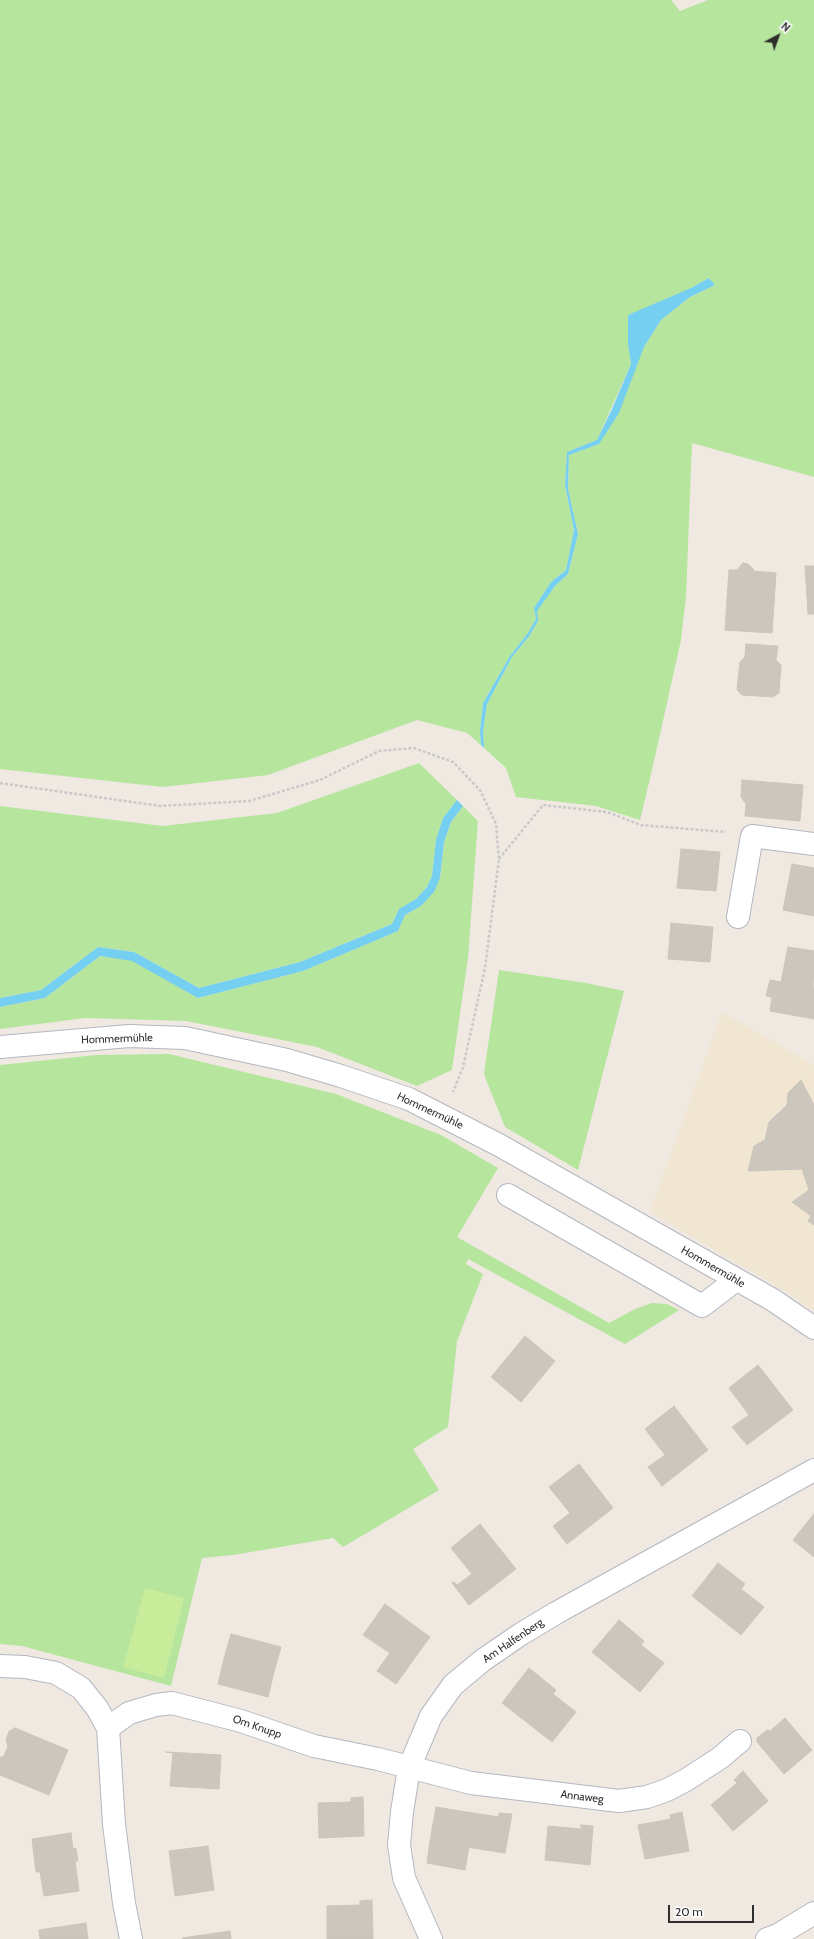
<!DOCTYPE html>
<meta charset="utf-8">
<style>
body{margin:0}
#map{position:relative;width:814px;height:1939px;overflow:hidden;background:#efe9e1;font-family:Cabin,sans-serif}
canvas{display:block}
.north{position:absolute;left:758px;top:16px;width:40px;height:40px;-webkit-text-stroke:3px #fff;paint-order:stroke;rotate:41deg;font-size:11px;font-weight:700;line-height:16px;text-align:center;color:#2e2e2e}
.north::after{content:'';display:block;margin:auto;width:14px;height:18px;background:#2e2e2e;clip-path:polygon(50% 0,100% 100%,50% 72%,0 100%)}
.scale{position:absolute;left:668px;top:1905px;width:86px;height:18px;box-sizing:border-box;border:2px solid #2e2e2e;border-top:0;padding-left:5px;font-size:12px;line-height:14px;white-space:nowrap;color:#2e2e2e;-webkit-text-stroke:3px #fff;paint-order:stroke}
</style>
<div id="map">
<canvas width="814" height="1939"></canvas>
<div class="north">N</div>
<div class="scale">20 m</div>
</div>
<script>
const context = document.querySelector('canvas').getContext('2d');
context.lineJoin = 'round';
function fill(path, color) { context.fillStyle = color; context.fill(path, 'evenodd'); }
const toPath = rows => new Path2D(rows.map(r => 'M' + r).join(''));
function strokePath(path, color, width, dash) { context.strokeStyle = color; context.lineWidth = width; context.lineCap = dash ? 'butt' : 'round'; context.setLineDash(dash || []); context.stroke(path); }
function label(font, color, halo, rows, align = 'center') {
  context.font = font + ' Cabin,sans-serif'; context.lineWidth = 4; context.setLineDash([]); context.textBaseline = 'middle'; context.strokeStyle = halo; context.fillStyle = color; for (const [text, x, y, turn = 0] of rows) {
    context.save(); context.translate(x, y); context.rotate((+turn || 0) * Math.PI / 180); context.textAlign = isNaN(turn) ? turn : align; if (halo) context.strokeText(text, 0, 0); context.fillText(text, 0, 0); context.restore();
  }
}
fill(toPath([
 [722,1012,814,1065,814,1311,789,1293,650,1212]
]), '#f0e6d1');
fill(toPath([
 [0,0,671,0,680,11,708,0,814,0,814,477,692,443,686,597,681,640,652,770,640,820,596,806,516,797,506,768,484,748,483,731,487,704,512,657,530,635,538,621,536,611,555,586,568,574,578,534,568,489,569,455,599,444,644,347,661,320,690,297,715,285,709,278,691,288,628,344,631,364,597,440,567,452,565,485,574,530,566,570,551,582,534,608,536,619,528,633,510,656,483,703,480,731,481,745,467,733,417,720,268,775,163,787,0,769],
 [419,763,457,800,443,818,436,840,432,876,427,887,416,899,399,909,392,924,300,962,199,988,134,952,98,947,41,990,0,998,0,806,163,826,277,813],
 [463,806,478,821,468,958,452,1070,417,1086,317,1047,186,1021,85,1018,0,1029,0,1007,45,998,100,956,132,960,198,998,303,971,398,931,405,915,421,906,440,878,444,842,451,822],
 [499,970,586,983,624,991,578,1170,505,1127,485,1077,484,1073],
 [169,1054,336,1094,441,1135,498,1168,457,1237,609,1323,635,1309,652,1303,667,1304,679,1310,625,1344,468,1259,466,1264,483,1274,457,1341,448,1427,413,1449,439,1490,343,1547,333,1538,233,1555,202,1558,171,1686,22,1646,0,1644,0,1065,96,1055]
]), '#b6e59e');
fill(toPath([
 [145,1588,184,1598,164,1678,123,1667]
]), '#c9ec9a');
fill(toPath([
 [709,278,715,285,690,297,661,320,644,347,619,413,599,444,569,455,568,489,578,534,568,574,555,586,537,611,538,621,530,635,512,657,487,704,483,731,484,748,481,745,480,731,483,703,510,656,528,633,536,619,534,608,551,582,566,570,574,530,565,485,567,452,597,440,612,409,631,364,628,344,628,315,691,288],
 [457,800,463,806,451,822,444,842,440,878,434,892,421,906,405,915,398,931,303,971,198,998,132,961,100,956,45,998,0,1007,0,998,41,990,98,947,134,952,199,988,300,962,392,924,399,909,416,899,427,887,432,876,436,840,443,818]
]), '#75cff0');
const building = toPath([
 [743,563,748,564,753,569,753,571,776,573,774,603,727,600,729,570,737,570,743,563],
 [805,566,814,566,814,614,808,614,805,566],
 [727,600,774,603,772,633,725,630,727,600],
 [746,644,778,646,776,660,781,665,779,693,773,697,742,695,737,690,740,662,745,657,746,644],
 [742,780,803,785,800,821,745,816,746,804,741,797,742,780],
 [681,849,720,852,716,891,677,888,681,849],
 [792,864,814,868,814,916,783,910,792,864],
 [671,923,713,927,710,962,668,959,671,923],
 [788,947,814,951,813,988,781,982,788,947],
 [770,980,814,988,814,1019,770,1011,772,997,766,996,770,980],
 [801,1080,814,1105,814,1225,808,1221,811,1216,792,1202,809,1190,802,1169,748,1171,754,1146,765,1140,769,1122,787,1105,788,1093,801,1080],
 [525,1336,555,1361,521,1402,491,1377,525,1336],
 [758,1365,793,1410,747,1445,732,1427,749,1415,729,1388,758,1365],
 [674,1406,708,1450,662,1486,648,1467,665,1455,645,1429,674,1406],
 [579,1464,613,1508,567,1544,553,1526,570,1513,549,1487,579,1464],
 [814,1514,814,1557,793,1540,814,1514],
 [480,1524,516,1569,469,1605,452,1583,454,1582,457,1585,472,1574,451,1548,480,1524],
 [718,1563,745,1584,741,1589,764,1607,741,1635,692,1596,718,1563],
 [385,1604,430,1637,396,1684,377,1671,390,1653,363,1635,385,1604],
 [619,1620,644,1641,641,1645,664,1663,640,1692,592,1652,619,1620],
 [231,1634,281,1647,274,1672,224,1659,231,1634],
 [224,1659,274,1672,268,1697,218,1684,224,1659],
 [529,1668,556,1690,553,1694,576,1712,552,1742,502,1703,529,1668],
 [785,1718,812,1750,784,1774,757,1742,757,1738,767,1730,770,1731,785,1718],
 [15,1728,68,1750,49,1795,0,1775,0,1758,4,1756,8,1746,6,1740,9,1731,15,1728],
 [166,1752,221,1755,219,1789,170,1786,173,1753,166,1752],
 [743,1771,768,1801,733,1831,711,1805,737,1783,734,1780,743,1771],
 [363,1797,364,1836,319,1838,318,1803,351,1802,351,1798,363,1797],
 [436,1807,466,1812,460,1846,430,1841,436,1807],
 [466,1812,499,1817,499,1813,512,1814,505,1853,460,1846,466,1812],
 [682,1812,689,1851,645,1859,638,1825,671,1819,670,1815,682,1812],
 [581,1825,593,1826,590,1865,545,1860,548,1826,581,1829,581,1825],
 [71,1833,73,1849,76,1848,78,1861,75,1861,79,1891,44,1896,40,1872,36,1872,32,1839,71,1833],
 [430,1841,469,1847,465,1870,427,1863,430,1841],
 [208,1846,214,1890,175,1896,169,1851,208,1846],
 [372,1900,373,1939,327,1939,327,1906,360,1905,360,1901,372,1900],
 [86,1923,88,1939,40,1939,39,1930,86,1923],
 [230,1931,231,1939,183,1939,182,1938,230,1931]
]);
fill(building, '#cbc7bf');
strokePath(building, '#cbc5ba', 1);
const minor = toPath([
 [738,917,752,836,814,844],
 [0,1047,129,1036,185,1038,287,1060,341,1076,409,1099,499,1145,773,1300,814,1328],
 [508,1195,702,1306,736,1280],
 [0,1666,25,1667,56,1673,81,1688,97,1708,108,1728,114,1824,124,1903,131,1939],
 [108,1728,129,1713,156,1705,172,1703,241,1721,314,1746,378,1759,471,1783,619,1801,647,1797,667,1790,686,1780,720,1758,740,1741],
 [431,1939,404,1878,399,1845,402,1812,409,1768,431,1716,453,1685,483,1660,521,1634,556,1613,814,1470],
 [767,1939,778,1935,814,1913]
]);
strokePath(minor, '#b4b7c1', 24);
strokePath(toPath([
 [0,783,160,806,249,801,320,780,379,751,414,748,453,762,480,790,496,824,499,859,485,968,463,1067,453,1092],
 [499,859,543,805,607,812,641,825,726,832]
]), '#c9c9c9', 2.5, [3, 2]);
strokePath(minor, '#fff', 22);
label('11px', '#2e2e2e', '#fff', [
 ["Hommermühle",117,1039,-2],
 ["Hommermühle",430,1111,25],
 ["Hommermühle",713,1267,30],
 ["Am Halfenberg",513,1641,-34],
 ["Om Knupp",257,1727,19],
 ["Annaweg",582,1797,7]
]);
</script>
